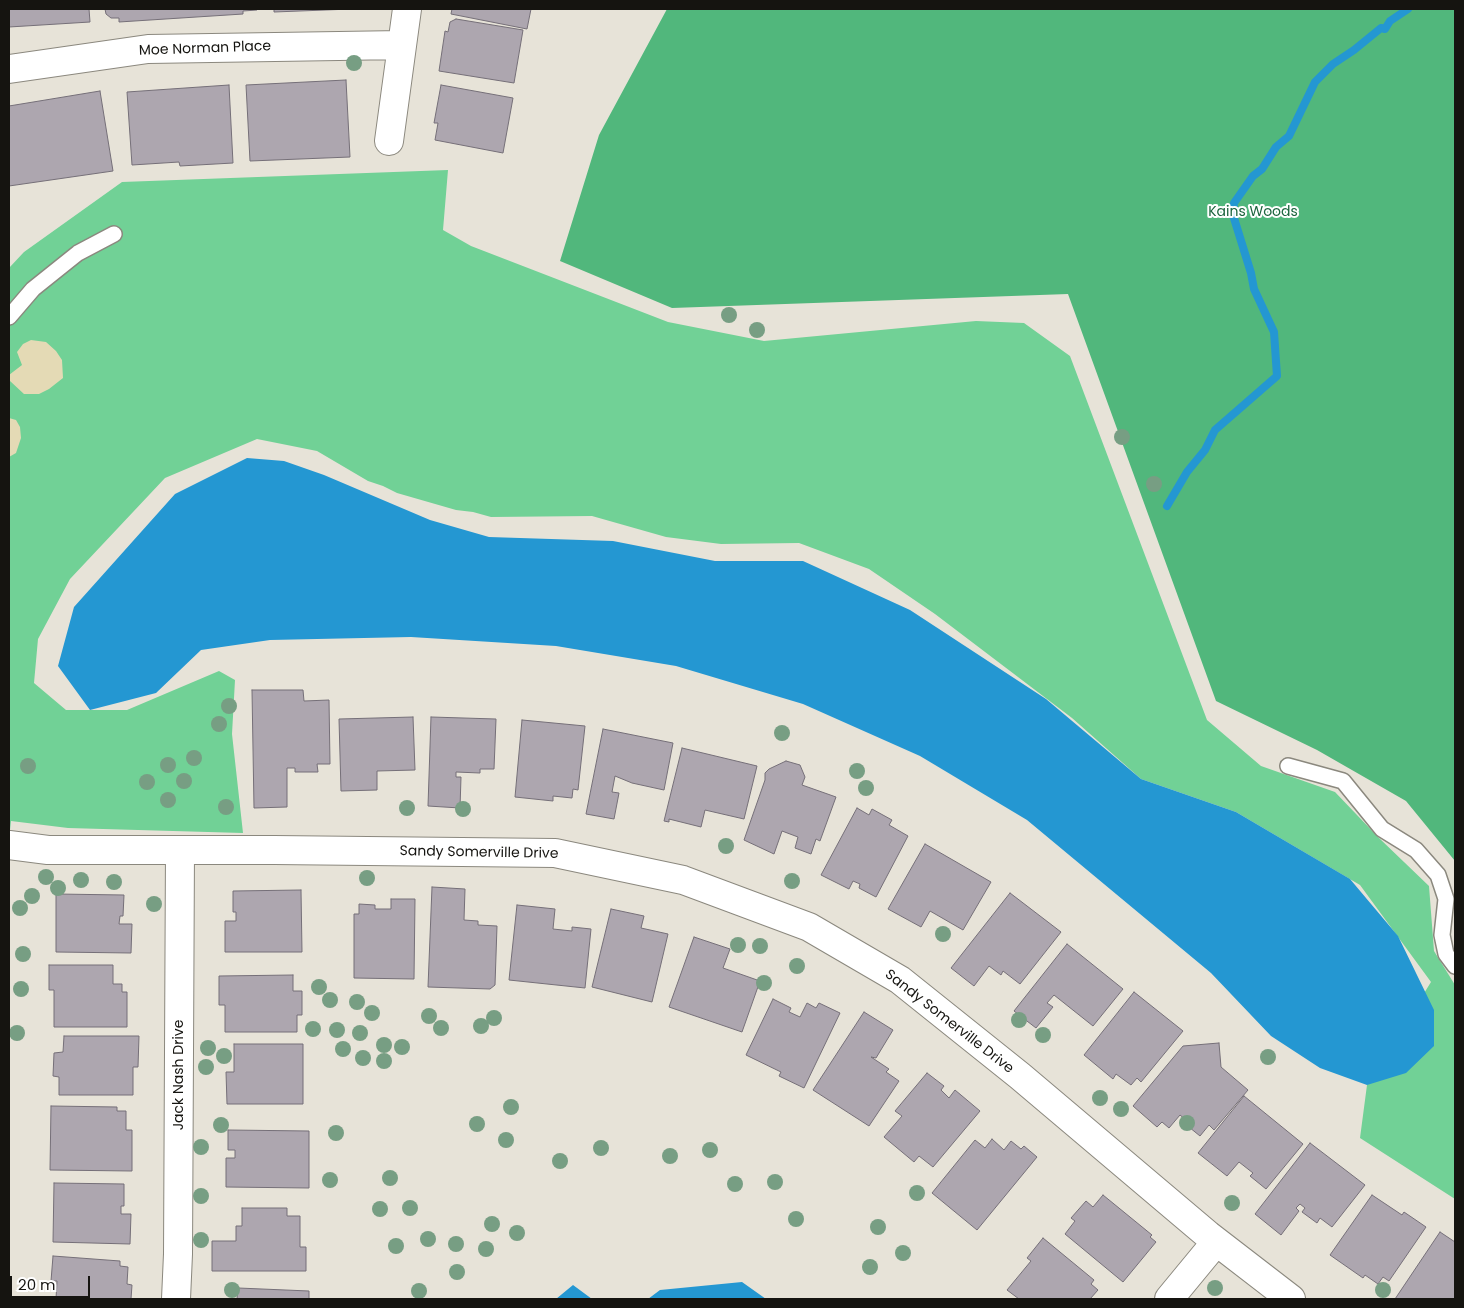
<!DOCTYPE html>
<style>
body{margin:0}
#map{position:relative;width:1464px;height:1308px;overflow:hidden;background:#e7e3d8;font-family:Poppins,sans-serif}
canvas{display:block}
.frame{position:absolute;inset:0;border:10px solid #151410;pointer-events:none}
.scale{position:absolute;left:10px;top:1276px;width:80px;height:22px;box-sizing:border-box;border:2px solid #151410;border-top:0;padding-left:6px;font-size:15px;line-height:18px;white-space:nowrap;color:#151410;-webkit-text-stroke:4px #fff;paint-order:stroke}
</style>
<div id="map">
<canvas width="1464" height="1308"></canvas>
<div class="frame"></div>
<div class="scale">20 m</div>
</div>
<script>
const context = document.querySelector('canvas').getContext('2d');
context.lineJoin = 'round';
function fill(path, color) { context.fillStyle = color; context.fill(path, 'evenodd'); }
const toPath = rows => new Path2D(rows.map(r => 'M' + r).join(''));
function strokePath(path, color, width, dash) { context.strokeStyle = color; context.lineWidth = width; context.lineCap = dash ? 'butt' : 'round'; context.setLineDash(dash || []); context.stroke(path); }
function label(font, color, halo, rows, align = 'center') {
  context.font = font + ' Poppins,sans-serif'; context.lineWidth = 4; context.setLineDash([]); context.textBaseline = 'middle'; context.strokeStyle = halo; context.fillStyle = color; for (const [text, x, y, turn = 0] of rows) {
    context.save(); context.translate(x, y); context.rotate((+turn || 0) * Math.PI / 180); context.textAlign = isNaN(turn) ? turn : align; if (halo) context.strokeText(text, 0, 0); context.fillText(text, 0, 0); context.restore();
  }
}
fill(toPath([
 [448,170,443,230,471,246,668,322,764,341,976,321,1024,323,1070,356,1207,720,1261,766,1335,792,1379,838,1429,886,1434,951,1455,985,1455,1199,1360,1138,1367,1085,1431,982,1360,885,1236,812,1141,779,1072,718,935,614,869,569,799,543,721,544,666,537,592,516,491,517,473,512,456,510,397,493,383,486,368,481,317,451,257,439,165,478,70,579,38,639,34,683,66,710,127,710,219,671,235,680,232,734,243,833,68,828,11,821,9,839,9,268,24,252,122,182]
]), '#71d196');
fill(toPath([
 [667,9,1455,9,1455,861,1406,801,1317,750,1216,701,1068,294,672,308,560,261,599,135]
]), '#51b77c');
fill(toPath([
 [31,340,46,342,56,351,62,360,63,378,49,389,39,394,24,394,10,381,9,375,22,365,17,352,23,344],
 [9,418,16,420,20,427,21,438,16,453,9,457]
]), '#e4dab5');
fill(toPath([
 [247,458,284,461,324,475,430,520,489,537,613,541,715,561,803,561,910,610,1046,699,1141,779,1236,812,1350,879,1398,936,1434,1010,1434,1046,1406,1073,1367,1085,1320,1068,1271,1036,1211,973,1027,820,920,756,803,704,676,666,556,646,411,637,270,640,201,650,156,693,90,710,58,666,74,607,175,494],
 [742,1282,766,1299,648,1299,660,1290],
 [573,1285,592,1299,556,1299]
]), '#2497d2');
strokePath(toPath([
 [1167,506,1187,472,1205,450,1215,430,1277,376,1274,332,1254,289,1251,273,1233,215,1234,203,1253,176,1262,169,1276,147,1289,136,1315,82,1333,64,1354,50,1381,28,1385,29,1390,21,1408,9]
]), '#2497d2', 8);
const building = toPath([
 [9,9,89,9,90,22,9,27,9,9],
 [105,9,257,9,257,10,243,11,243,14,119,22,119,18,111,18,106,14,105,9],
 [274,9,351,9,274,12,274,9],
 [452,9,531,9,527,29,451,14,452,9],
 [456,19,523,30,514,83,439,71,445,31,448,32,450,22,456,19],
 [346,80,350,157,250,161,246,85,346,80],
 [229,85,233,163,180,166,179,162,132,165,127,92,229,85],
 [441,85,513,98,503,153,435,140,438,123,434,123,441,85],
 [100,91,113,171,9,186,9,106,100,91],
 [252,690,303,690,304,701,329,700,330,764,317,764,318,772,295,772,295,768,287,768,287,807,254,808,252,690],
 [413,717,415,770,377,771,377,790,341,791,339,719,413,717],
 [431,717,496,719,494,769,480,769,480,773,456,772,456,777,461,777,460,808,428,806,431,717],
 [522,720,585,726,578,790,573,789,572,798,553,796,553,801,515,797,522,720],
 [603,729,673,743,664,790,632,783,615,776,612,792,619,793,614,819,586,814,603,729],
 [682,748,757,766,744,819,705,810,701,827,669,819,669,822,664,821,682,748],
 [786,761,800,765,805,777,802,785,836,797,820,841,816,839,811,854,795,848,798,837,782,831,774,854,744,840,765,780,765,773,769,769,786,761],
 [857,808,869,815,872,809,892,820,889,825,908,836,876,897,859,888,860,884,853,881,849,889,821,875,857,808],
 [925,844,991,882,963,930,930,911,921,927,888,909,925,844],
 [432,887,465,889,464,920,478,921,478,925,497,926,495,985,490,989,428,987,432,887],
 [301,890,302,952,225,952,225,921,236,921,236,912,233,912,233,891,301,890],
 [1010,893,1061,932,1020,984,1003,971,1001,975,989,966,974,986,951,968,1010,893],
 [56,894,124,895,123,916,120,916,119,924,132,924,131,953,56,952,56,894],
 [391,899,415,899,414,979,354,978,354,914,359,914,359,904,375,905,375,909,391,909,391,899],
 [517,905,555,909,553,929,572,931,572,927,591,929,585,988,509,980,517,905],
 [611,909,644,916,641,928,668,934,652,1002,592,987,611,909],
 [694,937,730,949,723,968,760,981,742,1032,669,1007,694,937],
 [1067,944,1123,989,1093,1026,1054,995,1047,1003,1053,1007,1036,1028,1014,1011,1067,944],
 [49,965,113,965,113,984,122,984,122,992,127,992,127,1027,54,1027,54,990,49,990,49,965],
 [293,975,293,991,302,991,302,1015,297,1015,297,1032,225,1032,225,1005,219,1005,219,976,293,975],
 [1134,992,1183,1031,1141,1082,1137,1078,1131,1085,1116,1074,1113,1079,1084,1055,1134,992],
 [773,999,791,1008,789,1012,800,1017,807,1003,816,1008,819,1003,840,1013,804,1088,779,1076,781,1072,746,1055,773,999],
 [864,1012,893,1030,876,1058,871,1057,889,1069,886,1072,899,1081,869,1126,813,1090,864,1012],
 [64,1036,139,1036,138,1067,133,1067,133,1095,59,1095,59,1077,53,1076,54,1053,63,1052,64,1036],
 [1219,1043,1221,1067,1248,1090,1214,1130,1209,1125,1200,1136,1184,1123,1186,1120,1180,1115,1169,1128,1162,1122,1157,1127,1133,1106,1183,1046,1219,1043],
 [234,1044,303,1044,303,1104,227,1104,226,1072,234,1072,234,1044],
 [927,1073,944,1086,941,1090,949,1098,955,1090,980,1111,933,1167,919,1156,914,1162,884,1137,902,1116,895,1111,927,1073],
 [1244,1096,1303,1144,1266,1189,1250,1176,1253,1173,1239,1162,1227,1176,1198,1153,1244,1096],
 [51,1106,117,1107,117,1111,126,1111,126,1130,132,1130,132,1171,50,1170,51,1106],
 [228,1130,309,1131,309,1188,226,1187,226,1158,235,1158,235,1150,228,1150,228,1130],
 [992,1139,1004,1150,1011,1141,1021,1149,1024,1146,1037,1157,977,1230,932,1193,975,1140,985,1148,992,1139],
 [1310,1143,1365,1185,1332,1227,1320,1218,1317,1223,1302,1212,1305,1208,1300,1204,1296,1208,1299,1211,1281,1235,1255,1214,1310,1143],
 [54,1183,124,1184,124,1206,121,1206,121,1214,131,1214,130,1244,53,1242,54,1183],
 [1103,1195,1152,1235,1150,1237,1156,1242,1123,1282,1065,1234,1075,1221,1071,1218,1086,1201,1093,1207,1103,1195],
 [1372,1195,1402,1215,1404,1212,1426,1227,1389,1281,1383,1277,1378,1284,1365,1275,1363,1278,1330,1255,1372,1195],
 [242,1208,287,1208,287,1216,300,1216,300,1247,306,1247,306,1271,212,1271,212,1241,236,1241,236,1226,242,1226,242,1208],
 [1440,1232,1455,1242,1455,1299,1395,1299,1440,1232],
 [1043,1238,1094,1280,1091,1284,1098,1290,1090,1299,1019,1299,1007,1290,1031,1261,1027,1258,1043,1238],
 [53,1256,120,1261,120,1266,128,1267,127,1284,132,1285,131,1299,56,1299,57,1281,51,1281,53,1256],
 [238,1288,309,1291,309,1299,237,1299,238,1288]
]);
fill(building, '#ada6af');
strokePath(building, '#756f78', 1);
const service = toPath([
 [9,317,33,289,78,253,114,234],
 [1288,766,1343,781,1382,829,1416,850,1438,875,1446,899,1442,935,1446,954,1455,966]
]);
const minor = toPath([
 [9,69,148,49,402,45],
 [389,141,407,9],
 [9,845,48,850,274,850,555,853,683,880,809,927,900,980,1020,1076,1208,1235,1291,1299],
 [176,1299,178,1254,180,850],
 [1169,1299,1216,1242]
]);
strokePath(service, '#8b887e', 18);
strokePath(minor, '#8b887e', 30);
strokePath(service, '#fff', 15);
strokePath(minor, '#fff', 28);
context.fillStyle = '#779e83';
for (const [x, y] of [
 [354,63],
 [729,315],
 [757,330],
 [1122,437],
 [1154,484],
 [229,706],
 [219,724],
 [782,733],
 [194,758],
 [168,765],
 [28,766],
 [857,771],
 [184,781],
 [147,782],
 [866,788],
 [168,800],
 [226,807],
 [407,808],
 [463,809],
 [726,846],
 [46,877],
 [367,878],
 [81,880],
 [792,881],
 [114,882],
 [58,888],
 [32,896],
 [154,904],
 [20,908],
 [943,934],
 [738,945],
 [760,946],
 [23,954],
 [797,966],
 [764,983],
 [319,987],
 [21,989],
 [330,1000],
 [357,1002],
 [372,1013],
 [429,1016],
 [494,1018],
 [1019,1020],
 [481,1026],
 [441,1028],
 [313,1029],
 [337,1030],
 [17,1033],
 [360,1033],
 [1043,1035],
 [384,1045],
 [402,1047],
 [208,1048],
 [343,1049],
 [224,1056],
 [1268,1057],
 [363,1058],
 [384,1061],
 [206,1067],
 [1100,1098],
 [511,1107],
 [1121,1109],
 [1187,1123],
 [477,1124],
 [221,1125],
 [336,1133],
 [506,1140],
 [201,1147],
 [601,1148],
 [710,1150],
 [670,1156],
 [560,1161],
 [390,1178],
 [330,1180],
 [775,1182],
 [735,1184],
 [917,1193],
 [201,1196],
 [1232,1203],
 [410,1208],
 [380,1209],
 [796,1219],
 [492,1224],
 [878,1227],
 [517,1233],
 [428,1239],
 [201,1240],
 [456,1244],
 [396,1246],
 [486,1249],
 [903,1253],
 [870,1267],
 [457,1272],
 [1215,1288],
 [232,1290],
 [1383,1290],
 [419,1291]
]) { context.beginPath(); context.arc(x, y, 8, 0, 2 * Math.PI); context.fill(); }
label('14px', '#151410', '#fff', [
 ["Moe Norman Place",205,49,-2],
 ["Sandy Somerville Drive",479,853,1],
 ["Sandy Somerville Drive",949,1022,38],
 ["Jack Nash Drive",179,1075,-90]
]);
label('14px', '#1c653e', '#fff', [
 ["Kains Woods",1253,212]
]);
</script>
